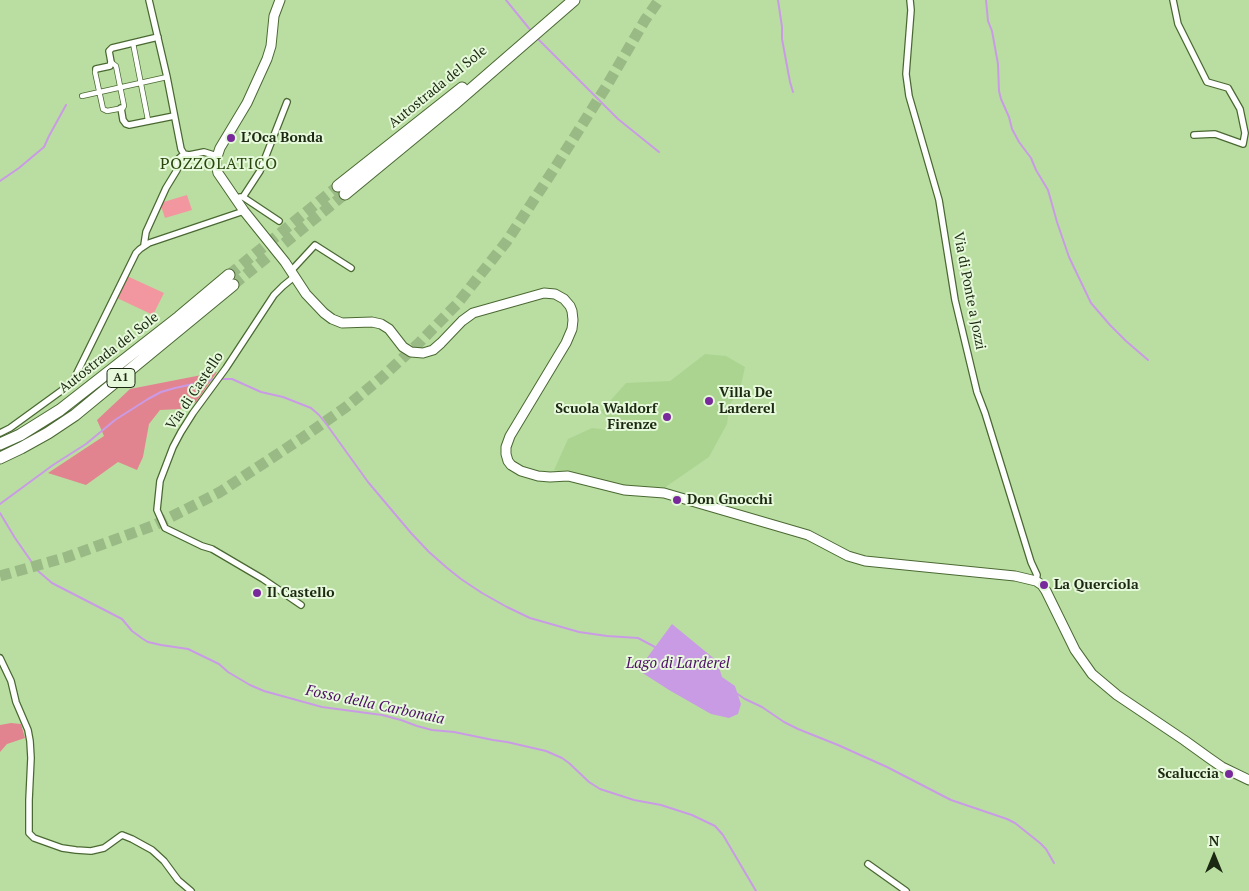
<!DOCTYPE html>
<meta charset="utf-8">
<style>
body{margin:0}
#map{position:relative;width:1249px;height:891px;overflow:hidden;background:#badea2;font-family:"PT Serif",serif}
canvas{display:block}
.north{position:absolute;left:1189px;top:831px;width:50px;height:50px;-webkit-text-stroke:4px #e6f9da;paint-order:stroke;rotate:0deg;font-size:14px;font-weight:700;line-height:20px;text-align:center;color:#1c2912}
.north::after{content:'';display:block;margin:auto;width:18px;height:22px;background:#1c2912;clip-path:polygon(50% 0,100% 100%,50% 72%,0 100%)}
</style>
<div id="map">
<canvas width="1249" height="891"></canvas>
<div class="north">N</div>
</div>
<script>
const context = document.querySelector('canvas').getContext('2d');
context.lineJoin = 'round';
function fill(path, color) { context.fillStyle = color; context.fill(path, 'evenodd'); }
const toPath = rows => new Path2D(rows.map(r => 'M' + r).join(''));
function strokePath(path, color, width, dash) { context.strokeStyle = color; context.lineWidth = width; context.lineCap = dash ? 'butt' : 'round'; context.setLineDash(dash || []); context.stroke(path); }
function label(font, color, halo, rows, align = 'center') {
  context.font = font + ' "PT Serif",serif'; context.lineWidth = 4; context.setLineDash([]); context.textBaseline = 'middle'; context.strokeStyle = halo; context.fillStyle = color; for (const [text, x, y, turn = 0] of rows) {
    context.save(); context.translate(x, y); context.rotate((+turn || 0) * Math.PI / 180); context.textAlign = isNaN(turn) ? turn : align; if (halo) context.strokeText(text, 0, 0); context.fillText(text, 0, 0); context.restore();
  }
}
fill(toPath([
 [705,354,726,356,745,367,740,390,730,404,727,424,709,457,667,486,663,491,636,489,554,470,568,439,592,428,610,430,614,426,601,411,626,383,670,381]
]), '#acd491');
fill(toPath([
 [187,195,192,210,165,218,160,203],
 [127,276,164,293,153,315,117,298]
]), '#f297a0');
fill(toPath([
 [217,372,196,402,182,409,160,410,149,424,143,457,137,470,118,462,86,485,48,473,104,436,97,420,130,389],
 [11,723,21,724,25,738,7,744,0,752,0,725]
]), '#e2848f');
fill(toPath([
 [672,624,717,661,722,677,735,686,741,704,738,714,729,718,711,714,669,690,638,670]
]), '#ca9be5');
strokePath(toPath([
 [506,0,532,32],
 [778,0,782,27,782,39,790,82,793,92],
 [986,0,988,21,992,31,998,64,999,91,1001,99,1009,117,1012,129,1019,142,1031,158,1036,170,1048,190,1057,222,1069,257,1091,303,1110,325,1126,341,1148,360],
 [537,38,618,119,659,152],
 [0,181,19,168,44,147,49,136,66,105],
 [221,379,232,379,261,392,283,397,311,408,319,415,327,425,368,482,411,533,429,552,446,567,461,579,482,593,507,607,530,618,579,632,607,636,638,638,655,647],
 [0,504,53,465,86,444,115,420,148,399,161,392,175,388,216,379],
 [0,513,15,538,38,571,52,583,122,619,132,631,143,639,148,642,161,645,188,649,219,664,228,672,250,685,264,691,322,707,382,715,401,720,417,726,432,730,454,732,493,740,507,742,546,751,562,758,569,763,589,782,600,789,634,800,661,805,692,815,715,826,723,835,756,891],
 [736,693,745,699,762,707,784,722,798,729,838,745,887,767,951,800,1007,819,1015,823,1040,843,1046,849,1054,863]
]), '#ca9be5', 2);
strokePath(toPath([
 [229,275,338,186],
 [233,285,345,194],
 [0,576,67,557,155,525,220,492,302,438,346,407,381,378,419,343,457,304,507,241,556,166,606,87,645,20,659,0]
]), '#9aba85', 11, [11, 5.5]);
const pedestrian = toPath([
 [133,43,148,120],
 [96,69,95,72,103,109,107,111,123,108,124,106,116,66,111,62],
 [82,96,167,77]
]);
const minor = toPath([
 [149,0,167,77,181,149,184,154],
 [910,0,911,10,906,74,909,96,939,200,955,300,977,392,985,413,1031,562,1037,575,1036,581],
 [1173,0,1178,24,1207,82,1228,88,1240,109,1245,133,1243,144,1215,134,1194,135],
 [96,69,110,66,111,62,109,51,112,48,158,37],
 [121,108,123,120,126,124,129,125,174,116],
 [184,154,189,155,204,152,217,156],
 [240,197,243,197,279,221],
 [243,197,260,171,287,102],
 [144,245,146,232,166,188,177,170,177,160,184,154],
 [291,271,315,245,351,268],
 [294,277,283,286,274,295,226,368,193,413,181,432,173,447,160,481,157,510,165,528,202,546,212,549,263,579,301,605],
 [0,433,10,428,72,383,136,253,140,249,149,243,244,211],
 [0,658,11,681,16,702,28,730,30,741,31,758,29,800,29,833,34,838,62,848,76,850,91,851,104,848,122,835,132,839,152,850,164,861,178,880,191,891],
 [868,864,906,891]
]);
const secondary = toPath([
 [280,0,274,16,271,46,267,59,247,103,220,148,216,160,217,168,218,173,244,211,285,262,306,294,324,313,332,319,342,323,372,322,381,324,389,329,403,347,411,352,423,353,433,350,441,343,462,321,473,313,544,293,555,294,564,299,570,306,572,311,573,320,572,329,566,343,510,436,506,447,506,454,508,461,511,465,521,471,538,476,550,477,568,476,624,490,664,493,808,535,848,556,865,561,1015,576,1036,581,1042,585,1046,591,1075,650,1092,674,1117,695,1184,740,1209,758,1222,767,1249,780]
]);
const motorway = toPath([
 [338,186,462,88],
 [345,194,453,105,574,0],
 [0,444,20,435,60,410,179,317,229,275],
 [0,458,21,448,48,433,75,415,233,285]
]);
strokePath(pedestrian, '#4a6932', 6);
strokePath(minor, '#4a6932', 8);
strokePath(secondary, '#4a6932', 11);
strokePath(motorway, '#4a6932', 13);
strokePath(pedestrian, '#fff', 4.5);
strokePath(minor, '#fff', 5.5);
strokePath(secondary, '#fff', 9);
strokePath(motorway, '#fff', 11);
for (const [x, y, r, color] of [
 [231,138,5,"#78299b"],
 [709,401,5,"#78299b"],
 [667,417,5,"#78299b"],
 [677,500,5,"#78299b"],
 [1044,585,5,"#78299b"],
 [257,593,5,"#78299b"],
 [1229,774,5,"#78299b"]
]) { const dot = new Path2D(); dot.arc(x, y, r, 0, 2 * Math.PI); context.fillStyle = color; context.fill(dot); strokePath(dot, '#e6f9da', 2); }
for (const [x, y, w] of [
 [121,378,28]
]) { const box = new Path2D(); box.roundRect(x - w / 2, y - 9.5, w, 19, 4); context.fillStyle = '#e6f9da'; context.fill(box); strokePath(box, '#1c2912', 1); }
label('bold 12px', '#1c2912', null, [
 ["A1",121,378]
]);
label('14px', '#1c2912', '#e6f9da', [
 ["Autostrada del Sole",438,87,-39],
 ["Via di Ponte a Jozzi",969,291,79],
 ["Autostrada del Sole",109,353,-38],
 ["Via di Castello",195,391,-56]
]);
label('bold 14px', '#1c2912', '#e6f9da', [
 ["L’Oca Bonda",241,138],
 ["Villa De",719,393],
 ["Larderel",719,409],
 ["Scuola Waldorf",657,409,"right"],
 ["Firenze",657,425,"right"],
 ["Don Gnocchi",687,500],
 ["La Querciola",1054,585],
 ["Il Castello",267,593],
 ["Scaluccia",1219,774,"right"]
], 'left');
label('italic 15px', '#4d0e67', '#e6f9da', [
 ["Lago di Larderel",678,664],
 ["Fosso della Carbonaia",375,705,12]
]);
context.letterSpacing = '1px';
label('16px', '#29460d', '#e6f9da', [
 ["POZZOLATICO",219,164]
]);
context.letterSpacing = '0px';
</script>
